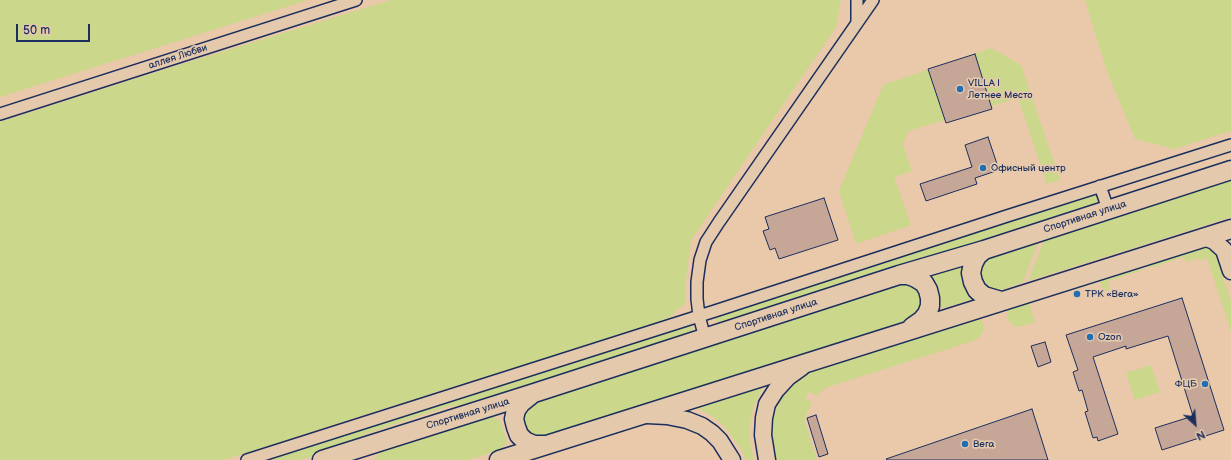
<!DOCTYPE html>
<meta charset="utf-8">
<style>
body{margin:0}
#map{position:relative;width:1231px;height:460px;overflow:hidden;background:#eac9aa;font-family:"Balsamiq Sans",sans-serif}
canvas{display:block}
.north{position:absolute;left:1175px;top:404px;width:40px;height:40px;-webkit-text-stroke:3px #e5c9ac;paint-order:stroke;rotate:154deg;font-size:11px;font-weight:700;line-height:16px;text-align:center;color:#1b2f5e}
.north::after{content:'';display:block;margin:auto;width:14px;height:18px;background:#1b2f5e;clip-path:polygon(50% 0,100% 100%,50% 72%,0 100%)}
.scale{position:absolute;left:16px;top:24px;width:74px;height:18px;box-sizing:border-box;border:2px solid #1b2f5e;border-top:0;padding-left:5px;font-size:12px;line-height:14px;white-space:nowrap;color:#1b2f5e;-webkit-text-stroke:3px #e5c9ac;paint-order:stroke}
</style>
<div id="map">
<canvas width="1231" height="460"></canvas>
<div class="north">N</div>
<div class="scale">50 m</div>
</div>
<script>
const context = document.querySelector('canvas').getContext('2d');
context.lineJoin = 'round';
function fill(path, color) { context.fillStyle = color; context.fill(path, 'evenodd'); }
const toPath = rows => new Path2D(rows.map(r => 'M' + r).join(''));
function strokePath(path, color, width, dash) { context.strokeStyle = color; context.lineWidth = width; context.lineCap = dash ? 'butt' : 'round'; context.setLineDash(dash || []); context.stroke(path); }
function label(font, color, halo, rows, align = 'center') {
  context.font = font + ' "Balsamiq Sans",sans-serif'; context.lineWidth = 3.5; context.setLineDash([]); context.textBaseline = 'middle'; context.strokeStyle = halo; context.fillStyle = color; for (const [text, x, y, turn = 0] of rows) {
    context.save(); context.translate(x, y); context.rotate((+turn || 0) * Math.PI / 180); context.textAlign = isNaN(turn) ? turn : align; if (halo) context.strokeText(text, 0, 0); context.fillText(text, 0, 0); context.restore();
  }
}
fill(toPath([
 [0,0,308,0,0,97],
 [391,0,841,0,836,27,691,240,685,288,685,304,674,312,673,315,662,321,443,390,441,393,438,391,428,394,427,397,405,404,398,404,224,460,0,460,0,122,169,68],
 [1085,0,1231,0,1231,131,1174,149,1135,139,1106,69],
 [991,48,1021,65,1060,180,1047,184,1018,98,908,131,903,144,912,171,894,177,911,225,856,244,839,191,883,85],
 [1231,179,1231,217,1028,281,1045,238],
 [1093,194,1098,196,1099,200,1097,204,1094,206,724,323,721,323,716,321,716,316],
 [1039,240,1023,282,1001,290,996,290,991,289,983,283,981,279,979,271,985,258],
 [1207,244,1215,253,1231,302,1231,332,1207,258,1199,261,1198,258,1186,262,1184,257,1150,268,1150,261],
 [963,265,962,276,963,281,966,288,974,299,942,308,940,305,939,291,934,281,931,277,931,274],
 [1141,267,1143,270,1108,281,1110,289,1104,292,1100,281,1115,271],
 [902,284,911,285,915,288,920,295,921,303,917,313,906,321,542,436,531,435,526,433,519,420,529,402],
 [1028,300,1035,322,1019,327,1015,326,1011,324,1007,317,1008,309],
 [975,317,981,320,983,323,984,330,980,337,973,341,828,387,820,392,817,396,809,392,805,398,812,403,806,415,805,422,817,460,776,460,773,447,772,427,774,416,779,404,784,393,789,386,810,370],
 [689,323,691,325,693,330,692,333,472,405,449,406,368,433,338,448,300,460,253,460],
 [1151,365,1160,392,1135,400,1126,373],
 [766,382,754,405,751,417,750,428,750,442,754,460,746,460,741,449,724,426,712,416,694,406],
 [487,415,498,419,501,423,507,442,505,445,500,450,468,460,374,460,380,452,385,449]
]), '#cbd78a');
const building = toPath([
 [975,54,992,109,946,123,928,69,975,54],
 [988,137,999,170,975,178,977,184,926,201,920,184,972,167,965,145,988,137],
 [824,198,838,240,779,259,775,248,770,250,763,231,769,229,765,217,824,198],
 [1182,298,1224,430,1162,450,1155,428,1193,416,1168,336,1126,349,1126,346,1093,357,1118,434,1098,441,1097,437,1093,438,1085,412,1088,411,1082,390,1079,391,1073,372,1078,370,1066,335,1182,298],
 [1045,342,1051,362,1038,367,1031,346,1045,342],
 [1032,409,1048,460,887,460,886,459,1032,409],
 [816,415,828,454,819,457,807,418,816,415]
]);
fill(building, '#c6a696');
strokePath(building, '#1b2f5e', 1);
const street = toPath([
 [857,0,857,22],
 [0,114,356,0],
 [1100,186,1108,209],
 [705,338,699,316,697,299,697,282,700,260,706,242,719,222,873,0],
 [247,460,718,310,1007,216,1231,145]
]);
const secondary = toPath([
 [1204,237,1214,241,1224,250,1231,271],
 [647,415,667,416,687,420,702,426,712,433,720,441,732,460],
 [767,460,763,435,764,418,767,404,776,390,788,377,802,367]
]);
const primary = toPath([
 [984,250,977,256,973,264,971,273,973,282,977,290,984,296,1001,301],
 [899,275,908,275,916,278,924,283,928,290,930,298,930,306,927,314,922,320,912,327],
 [531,395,521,403,516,410,514,419,516,427,519,435,525,441,534,445,545,445],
 [322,460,531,394,899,275,984,250,1231,170],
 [499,460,1231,229]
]);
strokePath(street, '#1b2f5e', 14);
strokePath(secondary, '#1b2f5e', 19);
strokePath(primary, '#1b2f5e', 21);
strokePath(street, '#e5c9ac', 11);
strokePath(secondary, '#e5c9ac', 16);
strokePath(primary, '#e5c9ac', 18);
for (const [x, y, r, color] of [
 [960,89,4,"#1f6fb2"],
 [983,168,4,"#1f6fb2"],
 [1077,294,4,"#1f6fb2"],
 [1090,337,4,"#1f6fb2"],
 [1205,384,4,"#1f6fb2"],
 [965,444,4,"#1f6fb2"]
]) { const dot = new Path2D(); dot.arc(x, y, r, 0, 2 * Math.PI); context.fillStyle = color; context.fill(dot); strokePath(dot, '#e5c9ac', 1.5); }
label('10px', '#1b2f5e', '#e5c9ac', [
 ["аллея Любви",178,57,-18],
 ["Спортивная улица",1085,217,-18],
 ["Спортивная улица",776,315,-18],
 ["Спортивная улица",468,414,-17]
]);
label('10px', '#1b2f5e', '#e5c9ac', [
 ["VILLA |",968,83],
 ["Летнее Место",968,95],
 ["Офисный центр",991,168],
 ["ТРК «Вега»",1085,294],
 ["Ozon",1098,337],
 ["ФЦБ",1197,384,"right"],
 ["Вега",973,444]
], 'left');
</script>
